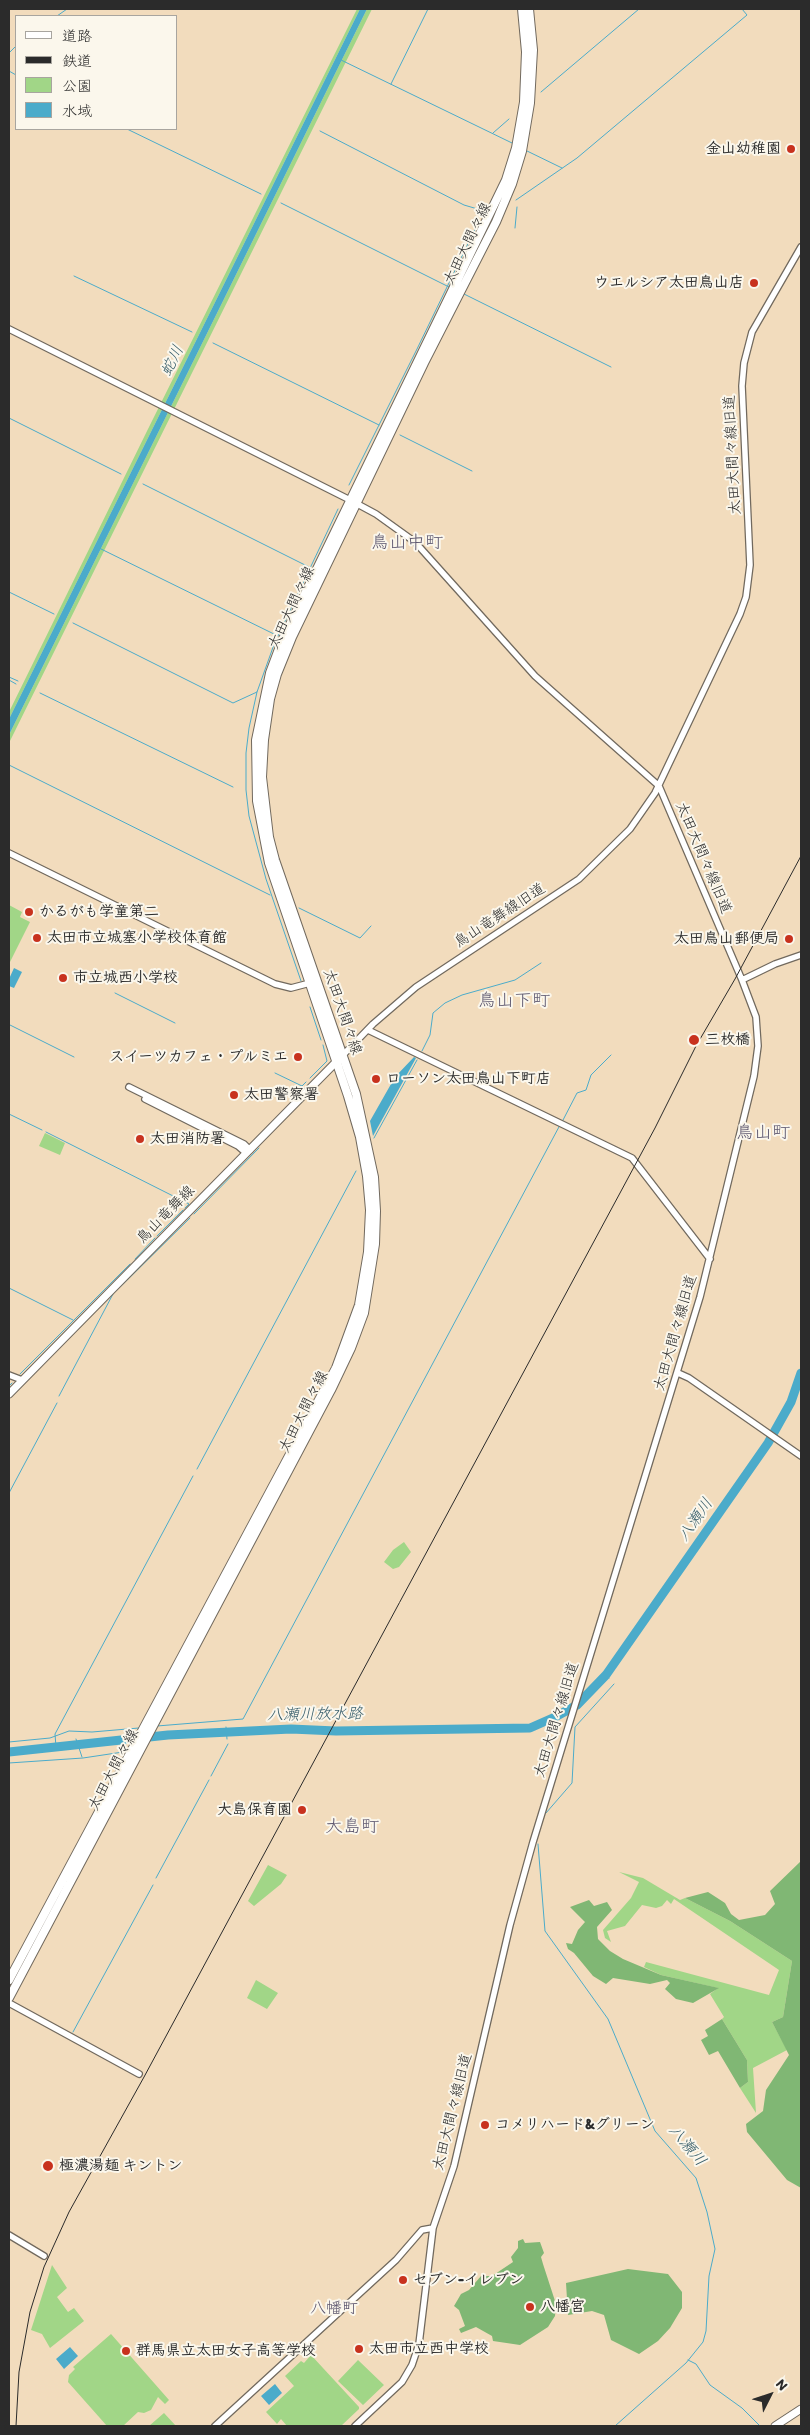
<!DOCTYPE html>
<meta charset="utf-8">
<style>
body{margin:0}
#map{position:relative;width:810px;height:2435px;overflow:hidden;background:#f2dcbd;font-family:Itim,"Klee One",sans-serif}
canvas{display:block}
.frame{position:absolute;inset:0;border:10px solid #2b2b2b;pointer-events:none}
.legend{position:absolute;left:15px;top:15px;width:162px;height:115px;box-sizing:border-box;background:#fbf7ec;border:1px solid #a8a59f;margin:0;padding:6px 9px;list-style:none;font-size:15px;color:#2b2b2b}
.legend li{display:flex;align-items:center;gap:10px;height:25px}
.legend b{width:25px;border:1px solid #a8a59f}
.north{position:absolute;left:745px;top:2370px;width:50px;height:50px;-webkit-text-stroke:4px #fbf7ec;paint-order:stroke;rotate:49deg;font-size:14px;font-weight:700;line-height:20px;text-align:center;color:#2b2b2b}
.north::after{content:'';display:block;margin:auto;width:18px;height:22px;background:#2b2b2b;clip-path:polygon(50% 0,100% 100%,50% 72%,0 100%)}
</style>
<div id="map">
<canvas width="810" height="2435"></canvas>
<div class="frame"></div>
<ul class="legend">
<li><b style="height:6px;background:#fff"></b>道路</li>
<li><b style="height:6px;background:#2b2b2b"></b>鉄道</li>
<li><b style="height:14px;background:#a1d687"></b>公園</li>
<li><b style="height:14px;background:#4babca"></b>水域</li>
</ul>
<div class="north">N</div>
</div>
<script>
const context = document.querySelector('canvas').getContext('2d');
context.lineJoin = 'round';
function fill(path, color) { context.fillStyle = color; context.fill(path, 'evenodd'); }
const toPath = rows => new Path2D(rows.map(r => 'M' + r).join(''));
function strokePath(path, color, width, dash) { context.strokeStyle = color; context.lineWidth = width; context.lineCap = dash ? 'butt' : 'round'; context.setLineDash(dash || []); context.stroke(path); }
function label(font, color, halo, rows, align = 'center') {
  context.font = font + ' Itim,"Klee One",sans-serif'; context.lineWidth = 4; context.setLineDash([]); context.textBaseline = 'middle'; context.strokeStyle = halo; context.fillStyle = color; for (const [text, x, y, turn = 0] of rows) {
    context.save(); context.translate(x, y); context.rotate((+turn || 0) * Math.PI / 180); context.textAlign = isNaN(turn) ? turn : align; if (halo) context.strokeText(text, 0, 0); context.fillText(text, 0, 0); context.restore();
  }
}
fill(toPath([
 [357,9,360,9,9,719,9,712,148,429],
 [367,9,372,9,9,743,9,735],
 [9,905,22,912,20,917,30,922,9,964],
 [45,1133,65,1143,60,1155,39,1146],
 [404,1542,411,1552,399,1567,393,1569,384,1562,393,1550],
 [268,1865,287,1875,281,1884,254,1906,248,1901],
 [619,1872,643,1878,680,1900,685,1898,730,1921,792,1961,783,2017,772,2022,787,2050,753,2068,756,2113,740,2088,748,2082,747,2060,722,2019,724,2017,710,1994,718,1988,661,1975,644,1967,646,1962,769,1995,779,1970,674,1899,671,1904,667,1900,662,1906,656,1908,642,1905,625,1926,607,1931,611,1942,605,1938,603,1930,631,1898,639,1882],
 [256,1980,278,1993,267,2009,247,1998],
 [52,2265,67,2288,57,2297,68,2312,74,2308,84,2321,50,2348,42,2334,31,2330],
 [111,2334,169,2400,165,2404,158,2397,151,2410,144,2413,138,2412,123,2426,107,2426,68,2382,69,2375,75,2369,73,2367],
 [311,2355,359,2407,359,2409,341,2426,287,2426,281,2419,277,2424,266,2412,294,2386,285,2376,301,2361,304,2363],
 [358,2360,384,2385,363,2405,338,2381],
 [164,2413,176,2426,149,2426]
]), '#a1d687');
fill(toPath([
 [801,1861,801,2188,787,2180,747,2132,746,2124,763,2111,766,2090,789,2055,772,2022,783,2017,792,1961,730,1921,685,1898,708,1892,725,1903,731,1914,739,1920,765,1915,775,1904,770,1891],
 [589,1900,594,1906,607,1902,612,1910,597,1927,598,1939,610,1951,623,1959,661,1975,719,1988,693,2003,676,1999,665,1989,670,1983,667,1980,650,1984,613,1978,606,1984,593,1976,574,1953,568,1949,566,1943,572,1944,578,1930,585,1922,570,1907],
 [722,2019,747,2060,748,2082,740,2088,718,2051,709,2055,701,2040,708,2036,705,2030],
 [523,2239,525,2243,540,2242,544,2253,541,2257,543,2264,556,2304,555,2316,548,2327,520,2345,493,2341,492,2336,476,2327,461,2333,459,2329,465,2326,459,2310,454,2306,461,2294,469,2290,481,2276,492,2276,513,2262,511,2257,518,2248,518,2241],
 [628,2269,668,2274,682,2292,682,2308,670,2328,658,2341,639,2354,611,2340,604,2315,592,2311,568,2315,566,2283]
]), '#80b774');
fill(toPath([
 [360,9,367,9,9,735,9,719],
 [14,968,22,972,14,988,9,986,9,979],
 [414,1057,416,1058,373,1136,370,1121,395,1077],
 [70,2347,78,2356,64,2369,56,2359],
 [275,2384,282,2393,269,2405,261,2396]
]), '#4babca');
strokePath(toPath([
 [57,16,67,9],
 [9,53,16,46],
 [341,60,512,143],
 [9,71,16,75],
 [391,84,428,9],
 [541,92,639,9],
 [127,129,261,194],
 [320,131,464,205,481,210,486,209],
 [493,133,509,119],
 [525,150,562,168],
 [516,200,577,158,747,15,742,9],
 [281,203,449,287],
 [515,228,517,207],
 [74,276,192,332],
 [462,293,611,367],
 [213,343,379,425],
 [9,418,121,474],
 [400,435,472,471],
 [143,484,309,567],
 [349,485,417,349,477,225,478,218],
 [99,548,278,636,338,509],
 [9,592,54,614],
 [73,623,233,703,257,692,276,639],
 [9,677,18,681],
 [9,680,16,684],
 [257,692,249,728,246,753,246,790,249,816,266,879,301,981],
 [40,693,233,787],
 [9,765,270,895],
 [299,908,360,938,371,926],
 [115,993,175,1023],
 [310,1007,321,1040],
 [10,1025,74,1057],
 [422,1051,430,1035,433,1013,445,1003,462,995,515,980,541,963],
 [275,1073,302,1086,306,1082],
 [310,1078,327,1061,323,1045],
 [9,1114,42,1130],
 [562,1122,577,1093,586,1090,591,1075,611,1055],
 [46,1132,189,1204,185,1208],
 [374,1138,417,1060],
 [194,1214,259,1148],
 [157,1236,183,1210],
 [135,1259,155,1238],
 [9,1288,73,1320],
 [20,1374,130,1264],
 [9,1386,12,1383],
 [59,1396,113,1294,190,1218],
 [197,1469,356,1171],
 [9,1493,57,1403],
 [606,1675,609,1678],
 [157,1726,243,1719,560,1125],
 [226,1727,227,1739],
 [76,1739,82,1757],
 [9,1742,50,1738,69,1731,92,1732,139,1728],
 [56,1747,55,1734,193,1476],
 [9,1763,83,1758,123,1752],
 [211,1776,228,1744],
 [546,1813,572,1783,575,1727,614,1684],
 [538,1844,545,1931,608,2019,655,2131,696,2178,707,2212,715,2249,709,2276,706,2331,703,2342,686,2363,615,2426],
 [156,1878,209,1780],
 [73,2032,153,1885],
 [688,2360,696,2364,710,2385,742,2408,760,2426]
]), '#4babca', 1);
strokePath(toPath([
 [9,1752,168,1735,291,1729,336,1731,530,1728,555,1717,577,1705,606,1675,768,1443,791,1402,801,1373]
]), '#4babca', 9);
const tertiary = toPath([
 [9,329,350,500,376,514,415,542,535,676,659,786,742,980,756,1017,758,1046,754,1076,700,1297,533,1842,510,1925,454,2166,433,2228,419,2344,412,2365,402,2382,355,2426],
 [9,853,275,984,291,988,310,983],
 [742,980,775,964,801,955],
 [368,1030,632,1158,710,1259],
 [343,1055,373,1024,416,987,579,879,630,829,655,793,740,614,746,597,750,565,742,386,744,363,752,332,801,247],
 [129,1087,244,1144,250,1150],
 [145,1099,238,1146,246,1153],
 [678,1373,689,1378,801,1456],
 [9,1375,22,1380],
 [9,2003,139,2074],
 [9,2235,44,2256],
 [215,2426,396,2260,422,2230,433,2228]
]);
const secondary = toPath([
 [9,1394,339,1059],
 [775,2426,801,2409]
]);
const primary = toPath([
 [9,1980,336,1368,359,1305,368,1252,370,1210,367,1176,360,1137,348,1096,269,863,257,801,256,740,270,673,282,641,506,180,516,148,524,102,526,52,522,9],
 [9,1998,331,1390,351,1348,364,1313,375,1244,376,1211,374,1177,356,1094,275,860,269,837,262,777,264,740,270,699,277,674,292,637,424,363,496,222,512,184,522,151,530,103,533,50,529,9]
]);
strokePath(tertiary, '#71695e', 8);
strokePath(secondary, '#71695e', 9);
strokePath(primary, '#71695e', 10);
strokePath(tertiary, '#fff', 5.5);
strokePath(secondary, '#fff', 7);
strokePath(primary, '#fff', 8);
strokePath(toPath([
 [16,2426,19,2372,30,2312,44,2267,69,2212,144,2077,655,1128,696,1046,735,979,801,856]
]), '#2b2b2b', 1);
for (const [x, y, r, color] of [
 [791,149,5,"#c8321e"],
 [754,283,5,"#c8321e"],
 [29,912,5,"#c8321e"],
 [37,938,5,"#c8321e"],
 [789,939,5,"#c8321e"],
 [63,978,5,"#c8321e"],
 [694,1040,6,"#c8321e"],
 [298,1057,5,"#c8321e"],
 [376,1079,5,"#c8321e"],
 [234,1095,5,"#c8321e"],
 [140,1139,5,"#c8321e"],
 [302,1810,5,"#c8321e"],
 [485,2125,5,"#c8321e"],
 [48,2166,6,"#c8321e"],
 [403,2280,5,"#c8321e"],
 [530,2307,5,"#c8321e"],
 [359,2349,5,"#c8321e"],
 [126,2351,5,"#c8321e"]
]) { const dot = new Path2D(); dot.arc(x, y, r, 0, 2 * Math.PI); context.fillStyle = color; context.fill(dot); strokePath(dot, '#fbf7ec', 2); }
label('bold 15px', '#2b2b2b', '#fbf7ec', [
 ["金山幼稚園",781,149,"right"],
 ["ウエルシア太田鳥山店",744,283,"right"],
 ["かるがも学童第二",39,912],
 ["太田市立城塞小学校体育館",47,938],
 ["太田鳥山郵便局",779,939,"right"],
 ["市立城西小学校",73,978],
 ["三枚橋",705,1040],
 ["スイーツカフェ・プルミエ",288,1057,"right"],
 ["ローソン太田鳥山下町店",386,1079],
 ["太田警察署",244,1095],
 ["太田消防署",150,1139],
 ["大島保育園",292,1810,"right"],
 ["コメリハード&グリーン",495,2125],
 ["極濃湯麺 キントン",59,2166],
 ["セブン-イレブン",413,2280],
 ["八幡宮",540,2307],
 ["太田市立西中学校",369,2349],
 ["群馬県立太田女子高等学校",136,2351]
], 'left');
label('15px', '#2b2b2b', '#fbf7ec', [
 ["太田大間々線",468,244,-64],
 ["太田大間々線旧道",733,455,-93],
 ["太田大間々線",292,608,-65],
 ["太田大間々線旧道",703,858,67],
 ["鳥山竜舞線旧道",500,916,-33],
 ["太田大間々線",342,1012,71],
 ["鳥山竜舞線",166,1215,-45],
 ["太田大間々線旧道",676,1333,-74],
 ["太田大間々線",304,1412,-63],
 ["太田大間々線旧道",557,1720,-73],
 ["太田大間々線",114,1770,-62],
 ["太田大間々線旧道",453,2112,-76]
]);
label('italic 16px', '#385e6b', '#fbf7ec', [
 ["蛇川",173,361,-64],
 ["八瀬川",696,1520,-55],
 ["八瀬川放水路",315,1715,-1],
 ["八瀬川",687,2146,50]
]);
label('16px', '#5c566e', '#fbf7ec', [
 ["八幡町",334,2309]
]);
label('18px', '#5c566e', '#fbf7ec', [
 ["鳥山中町",407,543],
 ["鳥山下町",514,1001],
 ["鳥山町",763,1133],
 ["大島町",352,1827]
]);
</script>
